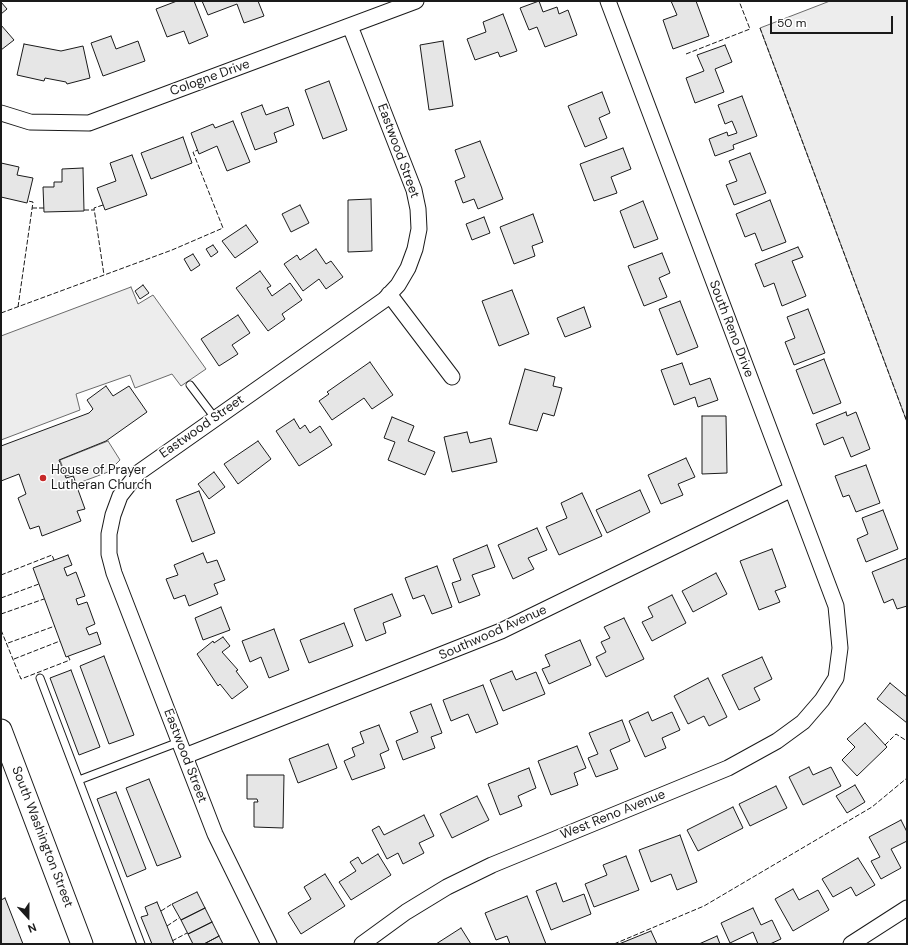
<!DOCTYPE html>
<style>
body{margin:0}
#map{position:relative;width:908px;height:945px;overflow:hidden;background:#fff;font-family:"DM Sans",sans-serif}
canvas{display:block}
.frame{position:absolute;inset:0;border:2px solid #1a1a1a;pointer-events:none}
.north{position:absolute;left:8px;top:897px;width:40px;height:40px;-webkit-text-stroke:3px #fff;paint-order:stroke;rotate:159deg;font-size:11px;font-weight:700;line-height:16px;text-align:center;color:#1a1a1a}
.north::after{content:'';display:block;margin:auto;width:14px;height:18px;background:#1a1a1a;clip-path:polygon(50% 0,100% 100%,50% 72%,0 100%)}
.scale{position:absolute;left:770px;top:16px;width:123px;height:18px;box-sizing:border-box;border:2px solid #1a1a1a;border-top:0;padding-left:5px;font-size:12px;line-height:14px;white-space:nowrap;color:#1a1a1a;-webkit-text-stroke:3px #fff;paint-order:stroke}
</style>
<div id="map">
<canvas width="908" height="945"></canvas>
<div class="frame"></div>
<div class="north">N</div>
<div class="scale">50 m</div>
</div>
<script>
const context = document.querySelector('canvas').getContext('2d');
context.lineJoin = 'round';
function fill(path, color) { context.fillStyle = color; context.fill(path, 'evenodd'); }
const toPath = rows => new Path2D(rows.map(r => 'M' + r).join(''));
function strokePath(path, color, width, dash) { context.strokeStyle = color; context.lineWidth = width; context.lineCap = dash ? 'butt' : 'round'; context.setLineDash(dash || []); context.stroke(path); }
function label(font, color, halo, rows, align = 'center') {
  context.font = font + ' "DM Sans",sans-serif'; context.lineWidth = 3; context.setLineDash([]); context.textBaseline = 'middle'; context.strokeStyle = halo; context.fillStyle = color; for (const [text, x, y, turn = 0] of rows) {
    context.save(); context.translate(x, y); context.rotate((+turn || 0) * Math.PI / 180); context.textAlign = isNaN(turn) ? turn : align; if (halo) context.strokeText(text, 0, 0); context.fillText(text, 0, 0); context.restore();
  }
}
const built = toPath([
 [830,1,907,1,907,422,760,28,830,1],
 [131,287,138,304,153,295,206,369,181,386,172,374,135,388,130,375,76,394,80,410,1,440,1,336,131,287],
 [108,441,120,460,108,472,76,484,73,474,66,476,60,460,108,441]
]);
fill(built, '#ededed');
strokePath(built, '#6a6a6a', 1);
const building = toPath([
 [177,1,194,1,208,36,189,44,184,31,167,37,156,9,177,1],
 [202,1,258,1,264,16,244,23,237,4,208,15,202,1],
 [539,1,543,12,557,7,559,14,568,10,577,35,545,47,537,27,529,30,520,8,539,1],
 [671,1,696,1,709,36,673,49,663,20,677,15,671,1],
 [1,2,7,9,1,14,1,2],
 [503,14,517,51,500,57,498,52,475,60,467,39,486,32,483,22,503,14],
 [1,25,14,40,1,50,1,25],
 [111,36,116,49,138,41,145,61,103,76,91,43,111,36],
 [443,41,453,106,429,110,420,45,443,41],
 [24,44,61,51,83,46,90,78,67,84,66,82,45,78,44,81,17,75,24,44],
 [725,45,732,62,715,69,724,92,695,103,686,78,704,71,697,55,725,45],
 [329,81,347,130,323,139,305,90,329,81],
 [602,92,610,113,599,118,607,138,585,147,568,106,602,92],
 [742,96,757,136,733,145,734,149,715,156,709,139,727,132,728,136,737,133,732,121,725,124,718,105,742,96],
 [262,105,266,115,288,107,294,125,274,133,277,142,255,150,241,113,262,105],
 [233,121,250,162,227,171,217,146,199,154,191,133,213,124,215,128,233,121],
 [183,137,192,163,151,179,141,153,183,137],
 [480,141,503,199,478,209,474,199,463,203,455,181,465,177,455,150,480,141],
 [623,148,631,169,611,177,617,193,594,201,580,164,623,148],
 [750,153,766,193,734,205,726,185,737,181,729,161,750,153],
 [132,155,147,195,105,210,97,188,116,181,110,163,132,155],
 [1,163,19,167,17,175,33,178,27,203,1,197,1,163],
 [83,168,84,211,44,212,43,187,54,187,54,182,62,182,62,169,83,168],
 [371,199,372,251,348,252,348,200,371,199],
 [770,200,786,242,762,251,755,233,745,237,736,214,770,200],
 [643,201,658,239,634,248,620,211,643,201],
 [300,205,309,223,291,232,282,214,300,205],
 [533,214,543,242,532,246,535,256,514,264,500,227,533,214],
 [484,217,490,233,472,240,466,224,484,217],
 [246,225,258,242,235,258,222,241,246,225],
 [213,245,218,252,211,257,206,249,213,245],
 [798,247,803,257,792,261,806,296,782,306,774,283,764,287,755,264,798,247],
 [316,249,326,264,331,261,343,277,326,289,319,279,303,291,284,264,297,255,300,260,316,249],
 [662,253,670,273,659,278,667,297,644,306,628,266,662,253],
 [193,254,200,265,191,271,184,259,193,254],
 [260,271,271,286,267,288,272,296,290,283,302,300,282,314,285,319,268,331,236,288,260,271],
 [143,285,149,293,140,299,135,291,143,285],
 [512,290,529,334,499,346,482,301,512,290],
 [680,301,698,347,677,355,659,309,680,301],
 [584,307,591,327,565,337,557,318,584,307],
 [808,309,825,353,794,365,785,342,795,338,787,317,808,309],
 [238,315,250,333,232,345,238,354,219,366,201,339,238,315],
 [824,359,841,403,813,414,796,370,824,359],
 [370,362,393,395,372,409,364,398,332,420,319,401,329,394,327,392,370,362],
 [682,363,690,385,710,378,718,400,698,407,695,397,674,405,661,370,682,363],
 [525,369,555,377,553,386,562,388,554,416,543,413,537,431,509,424,525,369],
 [106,386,113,396,129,386,147,412,106,441,59,460,66,478,73,476,85,509,77,511,81,521,42,536,39,526,30,529,18,498,26,494,19,474,1,481,1,446,89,413,93,409,87,400,106,386],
 [846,412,847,416,856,412,870,449,851,457,843,437,824,445,816,424,846,412],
 [702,416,726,416,727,473,702,474,702,416],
 [392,417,414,426,408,441,435,452,425,475,388,460,395,442,384,438,392,417],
 [294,419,300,429,305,425,310,433,320,426,332,445,299,466,276,431,294,419],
 [467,432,470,443,491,438,497,462,452,472,444,437,467,432],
 [258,441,271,459,238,484,224,464,258,441],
 [686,458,695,477,678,484,683,495,661,504,648,475,686,458],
 [866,465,880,503,856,512,849,495,843,497,835,476,866,465],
 [214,472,225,487,209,499,198,484,214,472],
 [640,490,650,512,607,533,596,510,640,490],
 [199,491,215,533,192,542,176,500,199,491],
 [582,493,602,536,559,555,546,527,567,518,561,503,582,493],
 [883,510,898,549,866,562,857,539,868,534,862,518,883,510],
 [537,528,547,550,528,558,534,569,513,579,498,545,537,528],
 [487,545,495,567,472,575,480,595,459,603,452,583,461,580,453,559,487,545],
 [772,549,786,587,775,591,780,602,759,610,740,561,772,549],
 [203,553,207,563,217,560,225,580,214,584,218,594,189,606,185,595,174,599,166,579,178,575,174,565,203,553],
 [68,555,72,565,64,568,67,576,76,572,85,596,76,599,78,605,87,602,95,624,86,628,89,635,97,632,101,644,66,657,33,568,68,555],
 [907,558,907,606,897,609,893,599,884,603,872,572,907,558],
 [437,566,452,607,432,614,424,595,413,599,405,578,437,566],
 [716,573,727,594,693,612,682,591,716,573],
 [392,594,401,616,383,623,386,633,366,641,354,609,392,594],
 [672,595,686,623,652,641,642,622,653,617,648,607,672,595],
 [221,607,230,630,203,640,195,618,221,607],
 [624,618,644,659,606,677,596,657,606,652,601,642,610,638,604,627,624,618],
 [344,623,353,646,309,663,300,640,344,623],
 [274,629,289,670,269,678,261,657,250,662,242,641,274,629],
 [223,637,230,646,222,652,238,670,236,671,248,687,232,699,220,684,218,686,197,654,213,641,214,643,223,637],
 [580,640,591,665,549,684,542,669,550,666,545,655,580,640],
 [104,656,134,735,109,744,80,666,104,656],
 [762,657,772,679,754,688,760,700,739,710,722,675,762,657],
 [71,670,100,747,79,755,50,678,71,670],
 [512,671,516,680,536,672,545,694,503,711,490,680,512,671],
 [708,678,727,717,709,726,704,716,688,724,674,696,708,678],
 [890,683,907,697,907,723,877,699,890,683],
 [483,685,498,724,476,733,468,714,451,721,443,700,483,685],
 [431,704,442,733,431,737,435,748,403,760,396,741,418,732,410,712,431,704],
 [648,712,652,721,672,712,680,730,662,738,666,748,645,757,629,721,648,712],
 [622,720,630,741,610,750,618,769,596,777,588,758,598,754,589,733,622,720],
 [865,723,887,747,857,776,842,760,855,747,847,739,865,723],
 [379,725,389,750,380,754,385,768,352,780,344,761,355,756,352,748,364,743,360,732,379,725],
 [328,744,337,768,298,783,289,759,328,744],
 [577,746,586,768,574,773,578,785,551,795,538,761,577,746],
 [809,767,813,775,831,767,841,786,803,805,789,777,809,767],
 [529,768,536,788,518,796,522,806,500,815,488,784,529,768],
 [247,775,284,775,283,828,254,827,254,802,258,802,257,799,247,799,247,775],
 [149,779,181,857,157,866,126,788,149,779],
 [855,785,865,802,847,813,836,796,855,785],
 [776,786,787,808,750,826,739,804,776,786],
 [116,792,146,869,127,877,97,799,116,792],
 [477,796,489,820,452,838,440,814,477,796],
 [733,807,743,828,698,851,687,830,733,807],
 [424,815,434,836,419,843,424,853,403,864,398,853,387,859,372,830,379,826,384,835,424,815],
 [901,820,907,832,907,841,891,849,901,868,881,879,871,861,880,857,869,837,901,820],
 [680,835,697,882,677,890,671,874,651,882,639,850,680,835],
 [378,854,391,875,351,900,339,882,356,871,350,862,358,857,362,864,378,854],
 [626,856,639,890,594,907,585,884,607,875,603,865,626,856],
 [858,858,875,885,856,896,851,887,833,897,822,879,858,858],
 [325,874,345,906,301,934,288,913,311,899,304,887,325,874],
 [556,883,563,902,584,894,591,914,551,930,536,891,556,883],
 [793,889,799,900,818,890,829,910,793,931,775,899,793,889],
 [197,892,205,908,181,920,172,904,197,892],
 [527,896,546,944,510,944,507,936,496,940,485,913,527,896],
 [5,898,23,944,1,944,1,900,5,898],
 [157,902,167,926,174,944,152,944,141,917,148,915,145,907,157,902],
 [205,908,212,922,188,934,181,920,205,908],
 [753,908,761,925,772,920,781,939,770,944,758,944,753,932,730,943,721,923,753,908],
 [212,922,219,936,204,944,193,944,188,934,212,922],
 [461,928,471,944,436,944,461,928],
 [651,931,657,944,619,944,651,931],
 [219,936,223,944,204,944,219,936],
 [717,936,720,944,699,944,717,936]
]);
fill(building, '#e6e6e6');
strokePath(building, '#1a1a1a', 1);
const lane = toPath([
 [190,385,215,418],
 [40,678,141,944],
 [79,780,179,742]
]);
const street = toPath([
 [1,113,30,122,89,123,416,1],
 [389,294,452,377],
 [185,756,501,631,792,489],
 [269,944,215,834,114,573,109,554,109,534,113,515,120,496,138,473,384,300,398,285,408,268,415,249,419,229,418,209,414,190,350,26],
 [362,944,406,912,447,887,492,865,728,768,777,741,803,722,822,700,836,678,840,648,836,606,608,1],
 [851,944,907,908]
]);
const secondary = toPath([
 [1,730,82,944]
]);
strokePath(lane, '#1a1a1a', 9);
strokePath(street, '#1a1a1a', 17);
strokePath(secondary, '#1a1a1a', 23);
strokePath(lane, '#fff', 7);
strokePath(street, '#fff', 15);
strokePath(secondary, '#fff', 21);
strokePath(toPath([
 [760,28,907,422],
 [686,54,750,29,739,1],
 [103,205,94,208,104,275],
 [32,208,44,208],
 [84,210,94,210],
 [18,307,33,202,28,201],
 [1,313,172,250,223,228,193,152,198,150],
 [1,575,52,555,54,560],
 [1,598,39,584],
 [1,614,44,599],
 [1,630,21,679,70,660,68,656],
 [8,643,55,626],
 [14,659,60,641],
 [885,745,896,734,907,741],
 [161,911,172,904],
 [167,926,179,918],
 [172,941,187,933],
 [614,944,704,906,872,807,907,778]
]), '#1a1a1a', 1, [5, 2]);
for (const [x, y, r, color] of [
 [43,478,4,"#c62828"]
]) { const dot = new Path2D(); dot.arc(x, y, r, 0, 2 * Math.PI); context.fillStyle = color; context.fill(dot); strokePath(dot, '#fff', 1.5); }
label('13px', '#1a1a1a', '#fff', [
 ["Cologne Drive",210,78,-20],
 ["Eastwood Street",398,151,70],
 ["South Reno Drive",731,329,69],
 ["Eastwood Street",202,427,-35],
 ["Southwood Avenue",493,633,-24],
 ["Eastwood Street",185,756,69],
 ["West Reno Avenue",613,815,-22],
 ["South Washington Street",42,837,69]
]);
label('13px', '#1a1a1a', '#fff', [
 ["House of Prayer",51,471],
 ["Lutheran Church",51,486]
], 'left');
</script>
